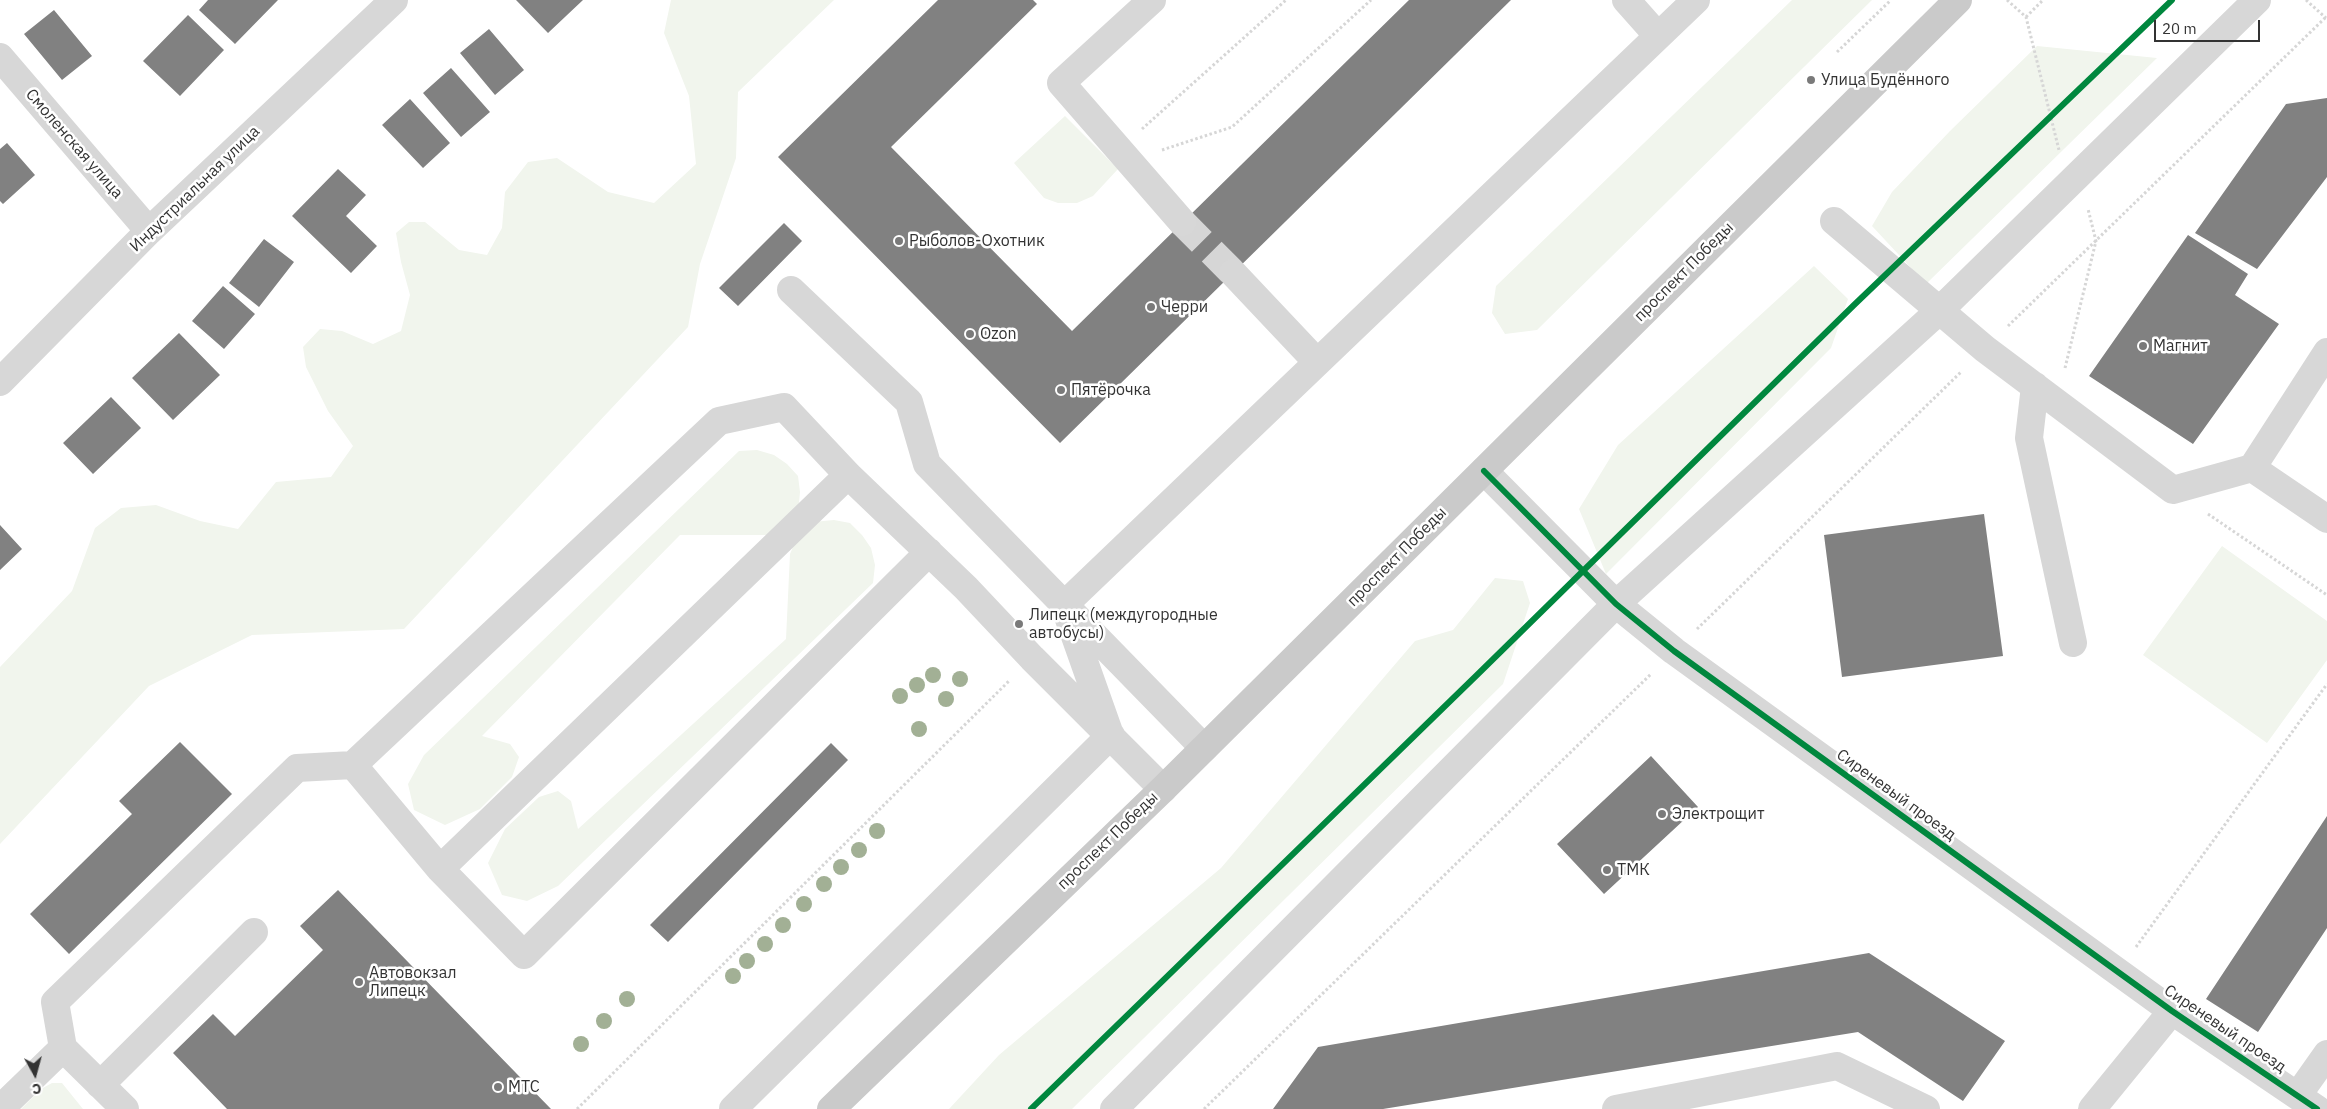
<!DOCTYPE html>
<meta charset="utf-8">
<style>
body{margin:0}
#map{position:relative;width:2327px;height:1109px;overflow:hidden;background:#fff;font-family:"IBM Plex Sans",sans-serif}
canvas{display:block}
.north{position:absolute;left:10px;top:1049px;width:50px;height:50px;-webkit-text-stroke:4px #fff;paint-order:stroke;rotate:173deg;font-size:14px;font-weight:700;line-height:20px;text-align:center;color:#333}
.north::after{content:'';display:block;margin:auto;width:18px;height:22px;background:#333;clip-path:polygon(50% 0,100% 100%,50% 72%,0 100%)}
.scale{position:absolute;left:2154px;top:20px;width:106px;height:22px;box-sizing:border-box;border:2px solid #333;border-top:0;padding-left:6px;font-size:15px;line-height:18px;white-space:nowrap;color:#333;-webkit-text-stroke:4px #fff;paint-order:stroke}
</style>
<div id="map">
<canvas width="2327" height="1109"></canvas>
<div class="north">С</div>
<div class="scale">20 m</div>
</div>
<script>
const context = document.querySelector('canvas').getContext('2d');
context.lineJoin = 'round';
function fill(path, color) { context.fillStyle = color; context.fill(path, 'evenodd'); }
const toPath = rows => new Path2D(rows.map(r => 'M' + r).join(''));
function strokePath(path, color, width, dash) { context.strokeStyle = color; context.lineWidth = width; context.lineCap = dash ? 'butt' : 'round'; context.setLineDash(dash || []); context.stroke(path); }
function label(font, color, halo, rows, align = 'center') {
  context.font = font + ' "IBM Plex Sans",sans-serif'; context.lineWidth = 5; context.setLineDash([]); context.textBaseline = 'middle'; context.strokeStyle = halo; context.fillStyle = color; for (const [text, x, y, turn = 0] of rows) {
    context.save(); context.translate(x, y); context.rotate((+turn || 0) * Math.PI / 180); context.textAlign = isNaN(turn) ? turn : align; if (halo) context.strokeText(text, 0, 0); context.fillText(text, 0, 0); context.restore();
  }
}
fill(toPath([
 [671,0,834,0,738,92,736,158,700,264,688,327,404,629,252,635,149,686,0,844,0,667,72,591,95,528,121,508,156,505,200,521,238,529,276,482,331,477,353,446,328,411,306,367,303,347,320,329,342,331,373,344,401,331,410,295,401,262,396,233,409,222,425,222,459,250,487,255,502,228,505,192,528,162,557,158,608,192,654,203,696,164,689,96,664,33],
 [1792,0,1872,0,1537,330,1505,334,1492,313,1496,286],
 [2037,46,2157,58,1926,284,1872,226,1892,192,1950,131],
 [1065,116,1118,169,1093,196,1077,203,1058,203,1044,198,1014,163],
 [1814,266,1848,299,1831,348,1606,574,1579,509,1618,445],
 [757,450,774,455,787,464,798,476,800,492,798,513,785,527,766,535,680,535,482,736,510,744,519,757,512,777,480,809,445,825,414,810,408,784,424,755,739,451],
 [834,520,850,523,862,535,871,548,875,565,873,583,558,886,527,901,502,895,488,863,505,829,539,797,558,791,571,801,578,829,786,639,790,554,798,535,813,522],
 [2222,546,2327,621,2327,660,2267,743,2143,655],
 [1495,578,1523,581,1530,603,1503,684,1072,1109,949,1109,999,1055,1221,868,1415,641,1453,630],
 [52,1083,62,1083,83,1109,21,1109,41,1089]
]), '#f1f5ed');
fill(toPath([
 [208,0,278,0,235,44,199,10],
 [516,0,583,0,548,33],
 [938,0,1033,0,1037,4,891,147,1072,331,1409,0,1511,0,1060,443,778,157],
 [54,10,92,56,62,80,24,34],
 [188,15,224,50,180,96,143,61],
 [489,29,524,70,495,95,460,53],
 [451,68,490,112,461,137,423,93],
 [2327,98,2327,177,2257,269,2195,233,2286,104],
 [410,99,450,143,423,168,382,125],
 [7,143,35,175,3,204,0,201,0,149],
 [338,169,366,195,346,216,377,246,351,273,292,216],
 [784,223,802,241,738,306,719,288],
 [2188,235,2248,274,2235,295,2279,324,2193,444,2089,376],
 [264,239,294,262,259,307,229,283],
 [223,286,255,314,224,349,192,321],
 [179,333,220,375,173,420,132,378],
 [111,397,141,428,93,474,63,443],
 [1984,514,2003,656,1842,677,1824,535],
 [0,525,22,549,0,570],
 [180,742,232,794,69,954,30,914,132,814,119,801],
 [831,743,848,760,668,942,650,925],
 [1651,756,1698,807,1604,894,1557,844],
 [2327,816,2327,928,2258,1032,2206,999],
 [338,890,551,1109,227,1109,173,1053,213,1014,235,1036,323,950,300,926],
 [1869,953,2005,1041,1963,1101,1858,1032,1383,1109,1273,1109,1318,1047]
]), '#818181');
strokePath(toPath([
 [1182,222,1233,273]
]), '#d6d6d6', 28, [28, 14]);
strokePath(toPath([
 [2007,0,2026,17,2059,150],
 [2306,0,2326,18],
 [2026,17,2043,0],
 [1837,52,1891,0],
 [1142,129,1286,0],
 [1162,150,1232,127,1371,0],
 [2008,326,2327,16],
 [2065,368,2096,241,2088,209],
 [2208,514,2327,595],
 [1697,629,1961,372],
 [2136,947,2327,684],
 [577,1109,1010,680],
 [1204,1109,1651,674]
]), '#d6d6d6', 3, [2.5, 2.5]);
strokePath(toPath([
 [1152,0,1061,83,1182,222],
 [1626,0,1658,36],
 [0,57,149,231],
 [1834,221,1985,349,2173,490,2252,468,2327,352],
 [1233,273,1317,362],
 [791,290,909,402,927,464,1204,748],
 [0,382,149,231,394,0],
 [2035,386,2029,438,2073,643],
 [2252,468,2327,519],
 [1484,471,1616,604,1674,651,2172,1011,2317,1109],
 [1109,732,1064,605,1696,0],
 [353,765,719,421,784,407,848,475,966,588,1032,658,1163,789],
 [440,869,848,475],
 [100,1085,254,932],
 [2298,1095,2327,1054],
 [0,1109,63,1048],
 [125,1109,63,1048,55,1002,297,768,353,765,440,869,524,955,929,552],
 [733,1109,1111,735],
 [1114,1109,1616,604,1940,310,2257,0],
 [1616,1109,1837,1066,1926,1109],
 [2092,1109,2172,1011]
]), '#d7d7d7', 28);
strokePath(toPath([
 [831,1109,1163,789,1958,0]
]), '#cacaca', 28);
strokePath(toPath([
 [1484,471,1616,604,1674,651,2172,1011,2317,1109],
 [1031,1109,1479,673,1854,305,2172,0]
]), '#00873e', 6);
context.fillStyle = '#a2b095';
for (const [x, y] of [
 [933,675],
 [960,679],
 [917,685],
 [900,696],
 [946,699],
 [919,729],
 [877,831],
 [859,850],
 [841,867],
 [824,884],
 [804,904],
 [783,925],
 [765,944],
 [747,961],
 [733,976],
 [627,999],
 [604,1021],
 [581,1044]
]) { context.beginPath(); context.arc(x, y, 8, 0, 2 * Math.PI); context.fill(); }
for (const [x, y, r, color] of [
 [1811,80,5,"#7a7a7a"],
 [899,241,5,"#7a7a7a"],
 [1151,307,5,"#7a7a7a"],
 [970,334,5,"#7a7a7a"],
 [2143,346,5,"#7a7a7a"],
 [1061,390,5,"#7a7a7a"],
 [1019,624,5,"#7a7a7a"],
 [1662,814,5,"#7a7a7a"],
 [1607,870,5,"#7a7a7a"],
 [359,982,5,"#7a7a7a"],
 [498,1087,5,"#7a7a7a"]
]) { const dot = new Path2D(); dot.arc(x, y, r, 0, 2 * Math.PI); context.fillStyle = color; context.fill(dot); strokePath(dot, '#fff', 2); }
label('16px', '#333', '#fff', [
 ["Улица Будённого",1821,80],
 ["Рыболов-Охотник",909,241],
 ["Черри",1161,307],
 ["Ozon",980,334],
 ["Магнит",2153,346],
 ["Пятёрочка",1071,390],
 ["Липецк (междугородные",1029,615],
 ["автобусы)",1029,633],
 ["Электрощит",1672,814],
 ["ТМК",1617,870],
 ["Автовокзал",369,973],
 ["Липецк",369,991],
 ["МТС",508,1087]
], 'left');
label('16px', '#333', '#fff', [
 ["Смоленская улица",74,144,49],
 ["Индустриальная улица",195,189,-44],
 ["проспект Победы",1684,272,-45],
 ["проспект Победы",1397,557,-45],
 ["Сиреневый проезд",1896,795,36],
 ["проспект Победы",1108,841,-44],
 ["Сиреневый проезд",2225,1029,34]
]);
</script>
